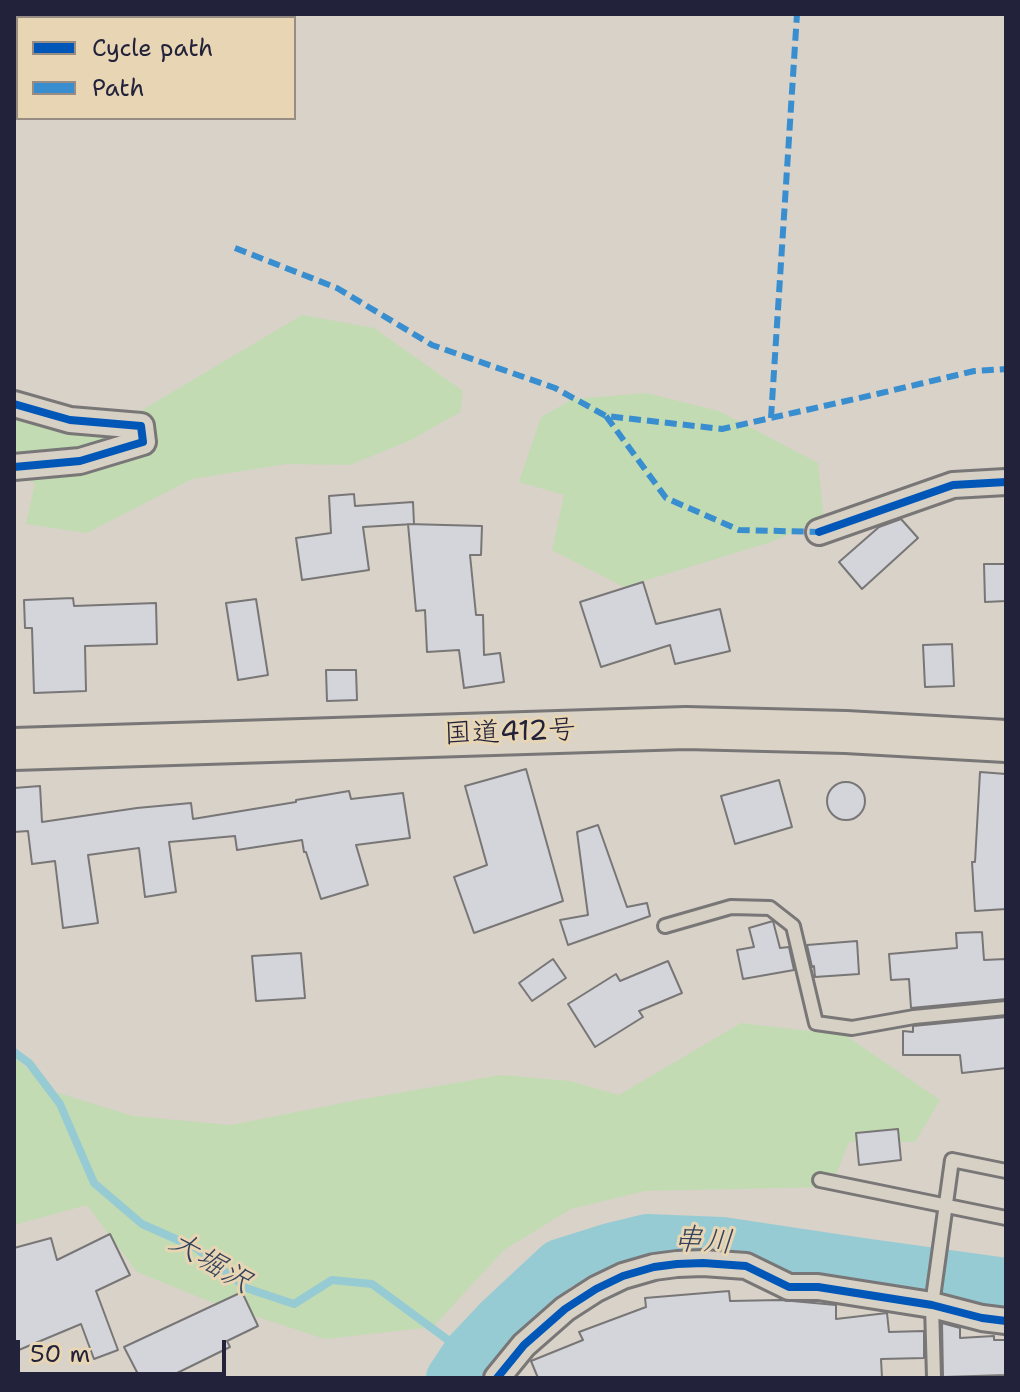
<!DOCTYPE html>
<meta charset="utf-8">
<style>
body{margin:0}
#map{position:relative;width:1020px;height:1392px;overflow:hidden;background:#d8d2c8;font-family:"Shantell Sans",sans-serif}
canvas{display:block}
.frame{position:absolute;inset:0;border:16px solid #22223b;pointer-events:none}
.legend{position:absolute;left:16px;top:16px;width:280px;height:104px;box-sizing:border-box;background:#e7d5b3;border:2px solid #988d83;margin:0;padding:10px 14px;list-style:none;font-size:24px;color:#22223b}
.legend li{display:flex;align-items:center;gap:16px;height:40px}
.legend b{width:40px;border:2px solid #988d83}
.scale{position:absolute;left:16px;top:1340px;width:210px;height:36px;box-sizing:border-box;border:4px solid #22223b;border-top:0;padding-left:10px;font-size:24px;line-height:28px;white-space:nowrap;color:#22223b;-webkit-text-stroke:6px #e7d5b3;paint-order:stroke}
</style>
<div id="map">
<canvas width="1020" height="1392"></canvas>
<div class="frame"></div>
<ul class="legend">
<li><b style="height:10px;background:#0057b8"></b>Cycle path</li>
<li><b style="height:10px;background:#398ed0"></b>Path</li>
</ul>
<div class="scale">50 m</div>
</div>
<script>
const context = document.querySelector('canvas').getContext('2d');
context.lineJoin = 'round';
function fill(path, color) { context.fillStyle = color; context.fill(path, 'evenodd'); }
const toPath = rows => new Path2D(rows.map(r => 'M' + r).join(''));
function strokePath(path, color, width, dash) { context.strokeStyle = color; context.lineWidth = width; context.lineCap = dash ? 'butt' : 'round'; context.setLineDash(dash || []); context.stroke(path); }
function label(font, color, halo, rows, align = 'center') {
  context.font = font + ' "Shantell Sans","Klee One",sans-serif'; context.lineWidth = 6; context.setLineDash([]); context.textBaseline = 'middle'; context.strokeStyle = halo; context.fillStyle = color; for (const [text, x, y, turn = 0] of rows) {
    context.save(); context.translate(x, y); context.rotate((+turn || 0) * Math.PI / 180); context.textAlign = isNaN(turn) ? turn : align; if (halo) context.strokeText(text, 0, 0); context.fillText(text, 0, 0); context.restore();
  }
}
fill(toPath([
 [302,315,374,328,463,391,460,412,411,440,350,465,287,464,192,479,87,533,26,524,35,483,14,476,14,389,95,438],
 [646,393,719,411,818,463,824,519,771,542,624,587,552,550,564,495,519,482,541,417,573,399],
 [741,1023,845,1035,940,1100,915,1142,849,1142,831,1187,645,1191,571,1209,504,1250,433,1327,325,1339,206,1300,137,1272,87,1205,14,1225,14,1056,52,1091,133,1116,231,1125,352,1101,501,1075,570,1081,619,1095]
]), '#c3dbb3');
strokePath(toPath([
 [14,1052,29,1063,60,1104,94,1183,142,1224,196,1248,246,1288,294,1304,332,1280,372,1284,467,1354]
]), '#96cbd4', 8);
strokePath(toPath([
 [451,1378,467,1354,500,1319,559,1264,610,1248,647,1239,722,1242,855,1262,1006,1283]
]), '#96cbd4', 50);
const building = toPath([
 [354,494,355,506,413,502,414,524,363,527,369,570,302,580,296,538,331,533,329,496,354,494],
 [901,519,918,538,862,589,839,562,879,527,901,519],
 [408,524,482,526,481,555,470,555,476,615,483,615,484,655,500,653,504,682,464,688,459,650,427,652,425,610,416,611,408,524],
 [984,564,1006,564,1006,601,985,602,984,564],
 [643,582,656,624,720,609,730,651,675,664,670,645,601,667,580,602,643,582],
 [73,598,74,606,156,603,157,644,85,646,86,691,34,693,32,628,25,628,24,600,73,598],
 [256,599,268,675,238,680,226,603,256,599],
 [952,644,954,686,925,687,923,645,952,644],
 [326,670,356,670,357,700,327,701,326,670],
 [526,769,563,901,474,933,454,877,487,865,465,786,526,769],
 [980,772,1006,774,1006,909,975,911,972,862,975,862,980,772],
 [779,780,792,827,735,844,721,796,779,780],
 '827 801a19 19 0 1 1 38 0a19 19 0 1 1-38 0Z',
 [40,786,42,822,137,808,191,803,193,819,296,802,296,800,349,791,351,799,403,793,410,838,356,845,368,885,321,899,306,852,304,852,302,840,237,850,235,836,169,842,176,892,145,897,139,848,88,855,98,923,63,928,55,861,32,864,28,831,14,832,14,788,40,786],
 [598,825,627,907,647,903,650,916,568,945,560,920,588,915,577,832,598,825],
 [773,921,780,948,789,947,794,970,743,979,737,950,754,947,749,928,773,921],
 [982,932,984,960,1006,959,1006,999,911,1008,909,979,891,980,889,954,957,948,956,933,982,932],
 [857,941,859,974,815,977,814,966,812,967,807,945,857,941],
 [301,953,305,998,256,1001,252,956,301,953],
 [553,959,566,978,532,1001,519,983,553,959],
 [668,961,682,993,639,1011,643,1017,595,1047,568,1004,616,974,620,981,668,961],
 [1006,1017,1006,1068,962,1073,960,1055,903,1055,903,1031,913,1032,913,1026,1006,1017],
 [898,1129,901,1160,859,1165,856,1133,898,1129],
 [110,1234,130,1275,96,1291,118,1350,94,1359,81,1324,14,1352,14,1248,51,1238,57,1260,110,1234],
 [729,1291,730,1301,781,1300,836,1305,836,1319,887,1313,889,1332,924,1331,924,1358,881,1359,882,1378,538,1378,531,1361,583,1340,579,1332,646,1307,645,1298,729,1291],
 [242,1292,258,1326,227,1341,230,1347,167,1378,140,1378,124,1347,242,1292],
 [942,1323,960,1328,960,1338,994,1336,994,1340,1006,1340,1006,1375,943,1377,942,1323]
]);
fill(building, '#d4d5da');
strokePath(building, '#787676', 2);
const service = toPath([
 [665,926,731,907,770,908,793,926,816,1023,852,1028,914,1017,1006,1008],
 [820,1180,1006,1218],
 [934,1378,932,1305,952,1160,1006,1171]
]);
const minor = toPath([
 [14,404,70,420,141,426,143,442,80,461,14,467],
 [819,532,953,485,1006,482],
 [497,1378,524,1345,565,1309,596,1289,623,1276,654,1267,677,1264,703,1263,746,1266,789,1287,818,1287,932,1305,982,1318,1006,1321]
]);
const trunk = toPath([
 [14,749,686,728,846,732,1006,741]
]);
strokePath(service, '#787676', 18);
strokePath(minor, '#787676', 30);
strokePath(trunk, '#787676', 46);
strokePath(service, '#d6d0c5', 12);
strokePath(minor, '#d6d0c5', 24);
strokePath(trunk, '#dbd3c5', 40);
strokePath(toPath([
 [235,248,337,288,432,345,555,388,606,416,722,429,877,394,974,371,1006,369],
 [606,416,666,498,739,530,819,532],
 [771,418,797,14]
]), '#398ed0', 6, [12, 6]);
strokePath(toPath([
 [14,404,70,420,141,426,143,442,80,461,14,467],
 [819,532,953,485,1006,482],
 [497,1378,524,1345,565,1309,596,1289,623,1276,654,1267,677,1264,703,1263,746,1266,789,1287,818,1287,932,1305,982,1318,1006,1321]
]), '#0057b8', 8);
label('28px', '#22223b', '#e7d5b3', [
 ["国道412号",510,733,-2]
]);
label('italic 30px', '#34435b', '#e7d5b3', [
 ["串川",703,1242,4],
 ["大堀沢",210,1263,31]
]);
</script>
